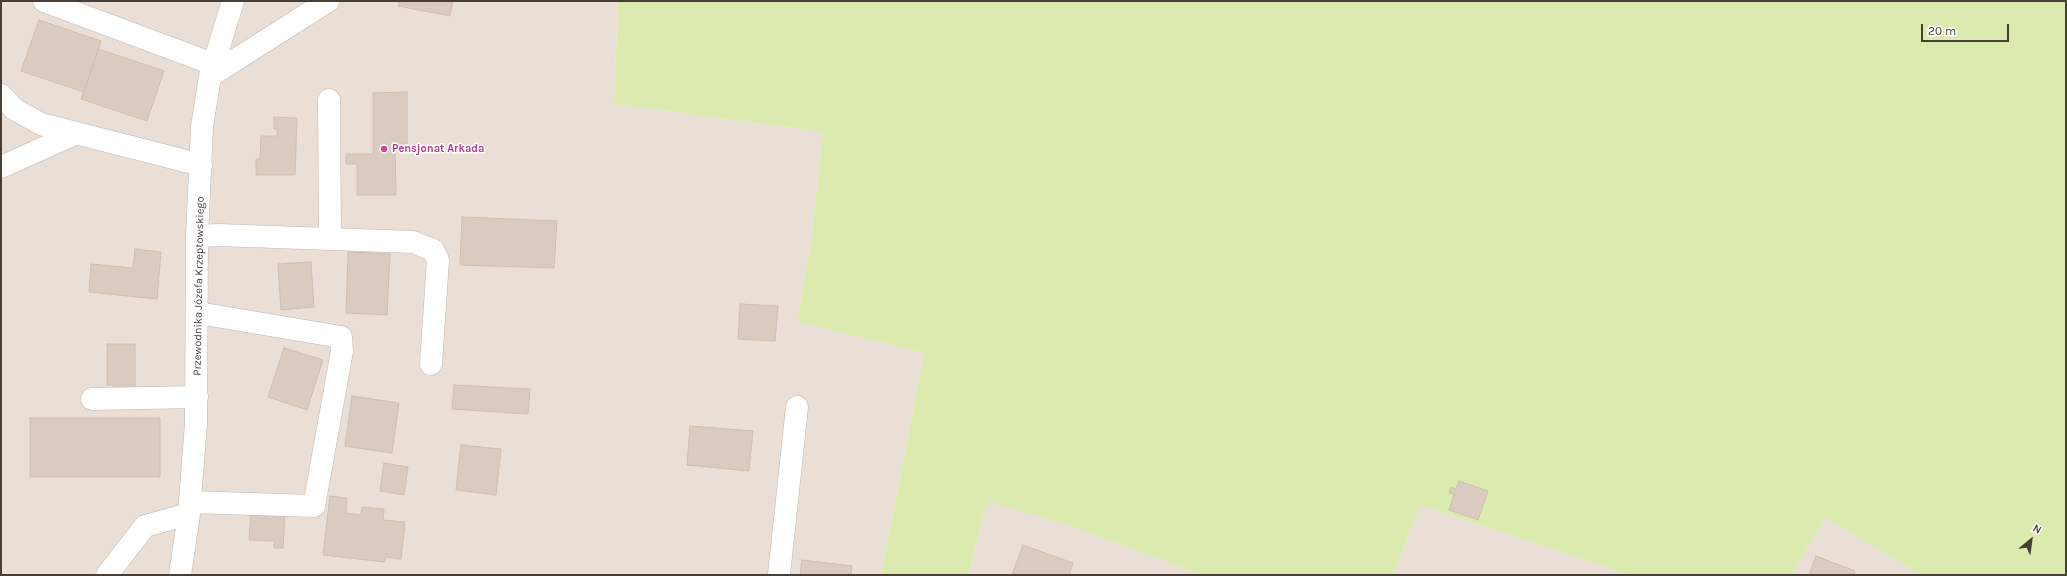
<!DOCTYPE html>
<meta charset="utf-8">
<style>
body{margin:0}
#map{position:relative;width:2067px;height:576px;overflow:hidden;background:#f5efe8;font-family:Karla,sans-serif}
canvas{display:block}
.frame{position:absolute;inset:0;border:2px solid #493e36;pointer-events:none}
.north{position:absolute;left:2011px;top:520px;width:40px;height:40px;-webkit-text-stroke:3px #fff;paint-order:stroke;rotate:29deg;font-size:11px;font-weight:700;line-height:16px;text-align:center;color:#493e36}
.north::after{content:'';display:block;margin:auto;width:14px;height:18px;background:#493e36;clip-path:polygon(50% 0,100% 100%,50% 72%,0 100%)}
.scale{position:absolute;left:1921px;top:24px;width:88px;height:18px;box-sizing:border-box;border:2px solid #493e36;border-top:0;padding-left:5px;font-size:12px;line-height:14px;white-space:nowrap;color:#493e36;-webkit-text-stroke:3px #fff;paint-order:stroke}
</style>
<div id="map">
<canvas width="2067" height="576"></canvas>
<div class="frame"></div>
<div class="north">N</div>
<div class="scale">20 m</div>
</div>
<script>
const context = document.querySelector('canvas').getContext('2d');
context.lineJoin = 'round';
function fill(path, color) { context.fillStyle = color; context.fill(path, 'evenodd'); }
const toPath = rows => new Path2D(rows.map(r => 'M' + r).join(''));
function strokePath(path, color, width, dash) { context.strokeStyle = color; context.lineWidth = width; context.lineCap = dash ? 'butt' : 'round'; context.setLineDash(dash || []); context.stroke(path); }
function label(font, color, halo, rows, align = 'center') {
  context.font = font + ' Karla,sans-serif'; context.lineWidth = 3; context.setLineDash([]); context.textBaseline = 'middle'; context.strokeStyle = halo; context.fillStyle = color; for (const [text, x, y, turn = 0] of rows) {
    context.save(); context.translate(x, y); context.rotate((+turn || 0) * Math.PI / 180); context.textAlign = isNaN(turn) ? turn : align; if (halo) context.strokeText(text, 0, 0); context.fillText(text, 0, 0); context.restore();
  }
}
fill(toPath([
 [1,1,618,1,614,104,823,132,812,232,797,322,924,353,881,575,1,575],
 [987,500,1061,523,1203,575,968,575],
 [1420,505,1629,575,1393,575],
 [1825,518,1921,575,1791,575]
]), '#e9dfd6');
fill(toPath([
 [618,1,2066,1,2066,575,1921,575,1825,518,1791,575,1629,575,1420,505,1393,575,1203,575,1061,523,987,501,968,575,881,575,924,353,797,322,812,232,823,132,614,104]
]), '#dbebaf');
const building = toPath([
 [399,1,453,1,450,16,398,6,399,1],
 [39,20,101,41,84,92,21,71,39,20],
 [98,49,164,71,147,121,81,99,98,49],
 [407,92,407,144,395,144,396,195,357,195,357,164,346,164,346,154,373,154,373,93,407,92],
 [274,117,297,118,295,175,256,175,256,159,260,159,261,136,277,136,277,129,274,129,274,117],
 [462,217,557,221,554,268,460,265,462,217],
 [135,249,161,252,157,299,89,292,91,264,133,268,135,249],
 [348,252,390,254,387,315,346,313,348,252],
 [311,262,314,307,281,310,278,264,311,262],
 [740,304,778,306,775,341,738,339,740,304],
 [107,344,135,344,135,396,113,391,113,385,107,385,107,344],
 [284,348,323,360,307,410,268,397,284,348],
 [454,385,530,389,528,414,452,409,454,385],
 [352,396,399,403,392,453,345,446,352,396],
 [30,418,160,418,160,477,30,477,30,418],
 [690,426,753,431,749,471,687,465,690,426],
 [461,445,501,449,496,495,456,490,461,445],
 [384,463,408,467,404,495,380,491,384,463],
 [1459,481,1488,491,1478,520,1449,510,1454,494,1449,493,1451,487,1456,489,1459,481],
 [330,496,347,498,346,513,361,515,362,507,384,509,383,520,405,522,401,559,385,557,385,562,323,555,330,496],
 [251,512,285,513,283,548,274,548,274,541,249,540,251,512],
 [1023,545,1073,563,1069,575,1012,575,1023,545],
 [1816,556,1855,571,1854,575,1809,575,1816,556],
 [802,560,852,566,851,575,800,575,802,560]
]);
fill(building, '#dacbc0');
strokePath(building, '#d2beb0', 1);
const minor = toPath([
 [44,1,213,64],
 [210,76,328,1],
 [1,95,14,109,41,124,201,165],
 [329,100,330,239],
 [1,167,77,133],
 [197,236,219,235,413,242,433,250,438,260,431,364],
 [92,399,197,397],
 [190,502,314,506,342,351,341,337,198,313],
 [107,575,145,526,189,514],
 [180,575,189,514,196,423,197,236,202,127,210,76,233,1],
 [779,575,797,407]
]);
strokePath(minor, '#c4b7ad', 23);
strokePath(minor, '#fff', 22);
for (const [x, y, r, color] of [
 [384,149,4,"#d1479c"]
]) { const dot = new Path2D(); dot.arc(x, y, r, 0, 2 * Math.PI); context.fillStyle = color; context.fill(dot); strokePath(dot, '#fff', 1.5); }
label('bold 11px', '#b23c85', '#fff', [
 ["Pensjonat Arkada",392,149]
], 'left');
label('11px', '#493e36', '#fff', [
 ["Przewodnika Józefa Krzeptowskiego",199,286,-89]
]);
</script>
